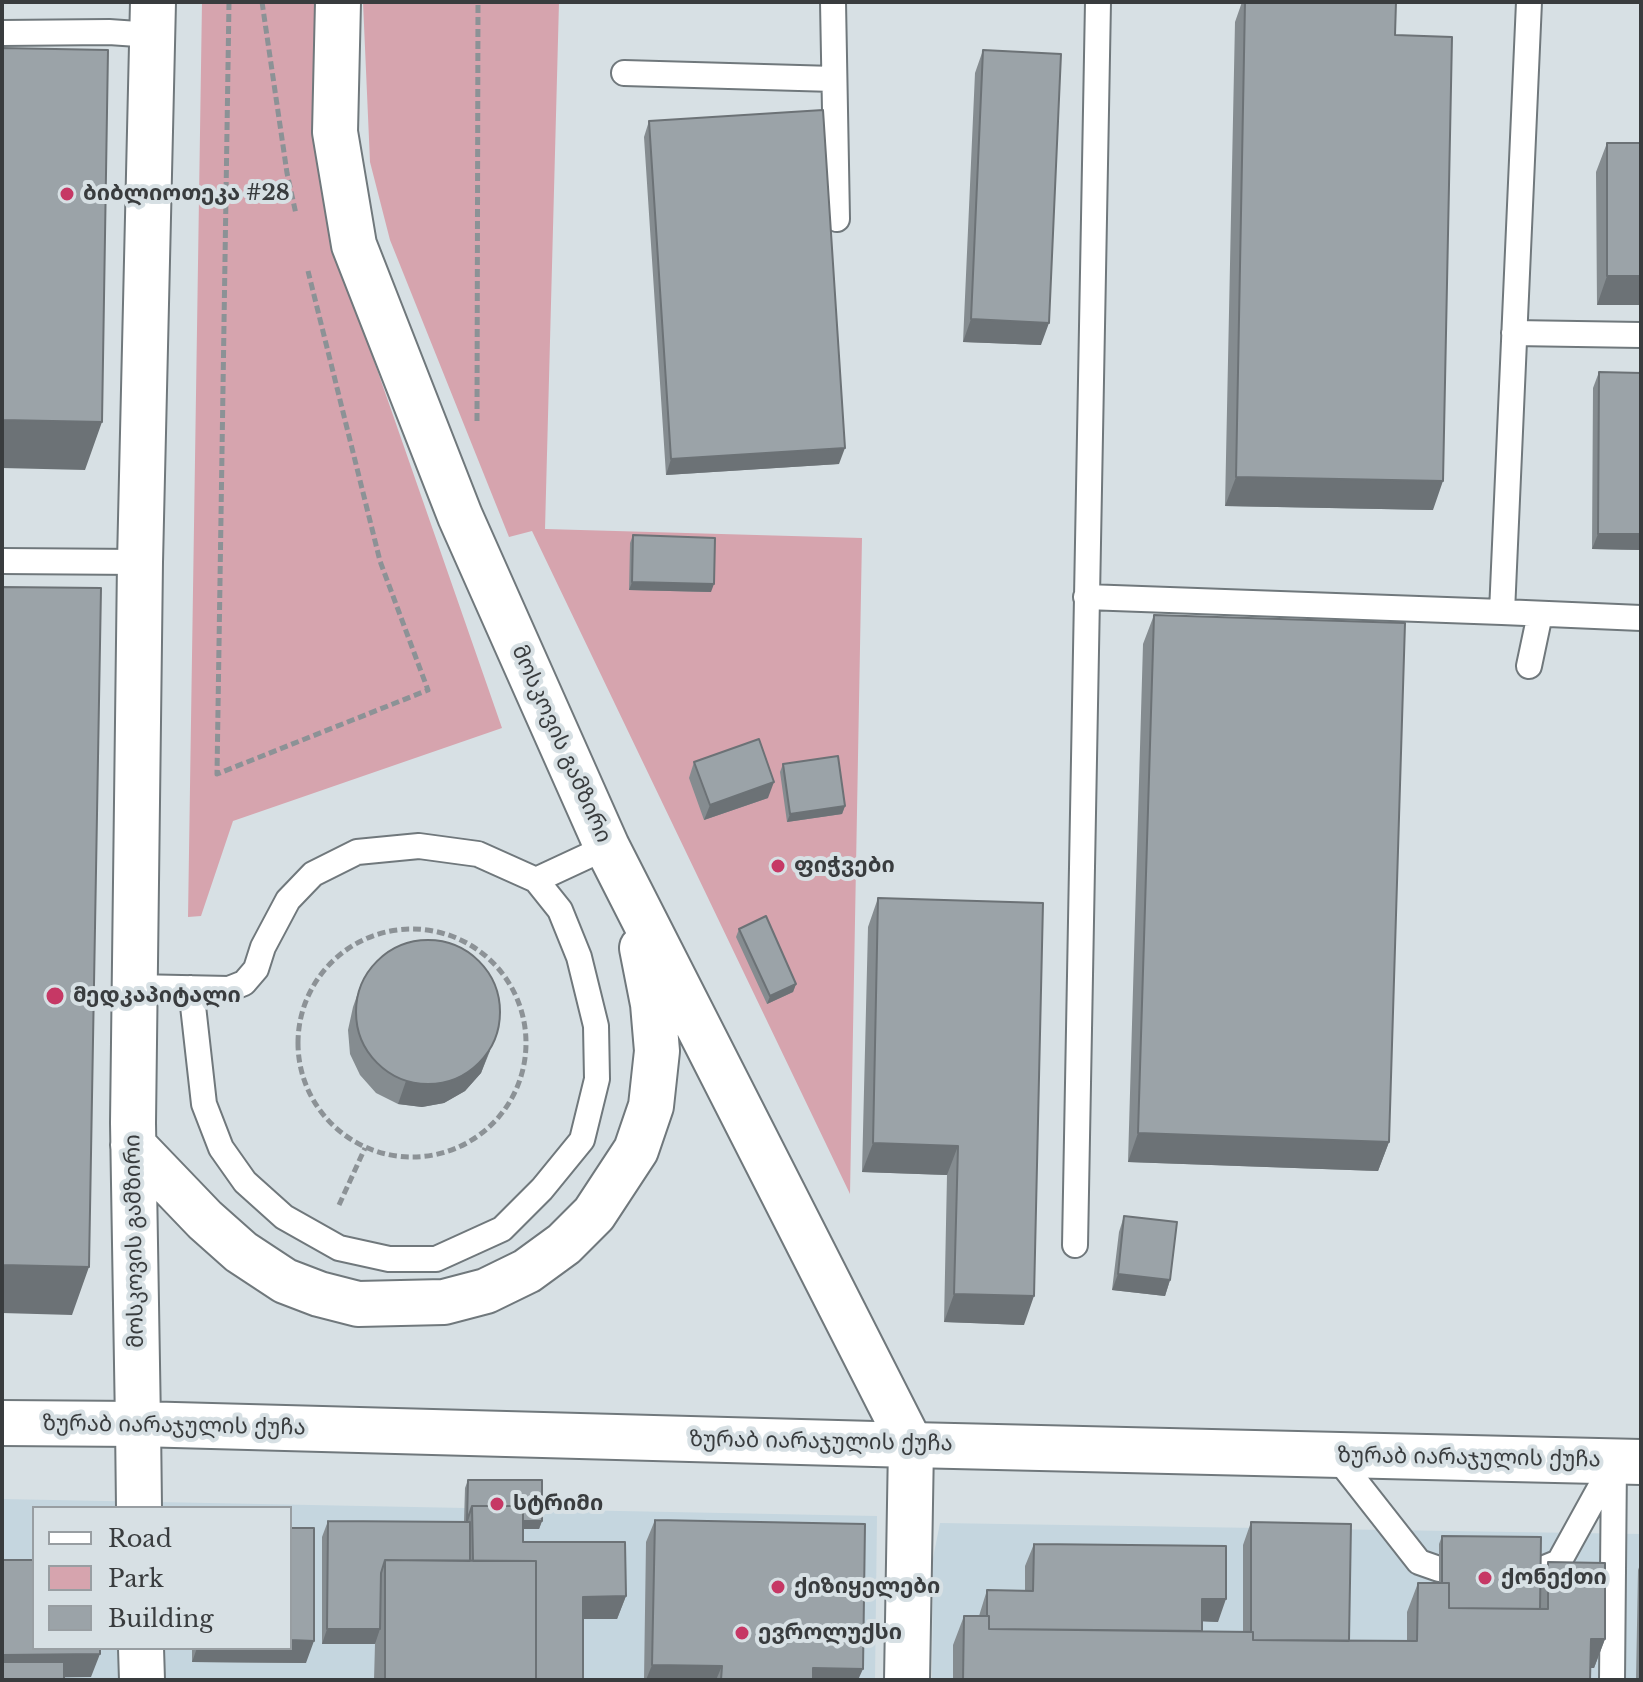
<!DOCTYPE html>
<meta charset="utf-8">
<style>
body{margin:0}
#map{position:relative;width:1643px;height:1682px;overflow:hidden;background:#d7e0e4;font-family:"Libre Baskerville",serif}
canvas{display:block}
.frame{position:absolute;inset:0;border:4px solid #393c3e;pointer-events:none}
.legend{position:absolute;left:32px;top:1506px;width:260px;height:144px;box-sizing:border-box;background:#d7e0e4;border:2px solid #989ea2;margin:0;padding:10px 14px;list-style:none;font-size:24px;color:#393c3e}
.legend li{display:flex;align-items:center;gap:16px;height:40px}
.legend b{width:40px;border:2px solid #989ea2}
</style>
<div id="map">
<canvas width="1643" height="1682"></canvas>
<div class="frame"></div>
<ul class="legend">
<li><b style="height:10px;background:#fff"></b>Road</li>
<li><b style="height:22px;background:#d6a4ae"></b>Park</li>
<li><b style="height:22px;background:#9ba3a8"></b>Building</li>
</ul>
</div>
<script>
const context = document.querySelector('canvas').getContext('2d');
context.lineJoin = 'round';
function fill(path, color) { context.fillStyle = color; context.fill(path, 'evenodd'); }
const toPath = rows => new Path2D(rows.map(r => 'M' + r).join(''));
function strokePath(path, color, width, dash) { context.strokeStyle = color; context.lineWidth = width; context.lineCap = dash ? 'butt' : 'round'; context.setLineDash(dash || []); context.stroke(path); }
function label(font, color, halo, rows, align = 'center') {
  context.font = font + ' "Libre Baskerville","Noto Sans Georgian",serif'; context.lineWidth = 8; context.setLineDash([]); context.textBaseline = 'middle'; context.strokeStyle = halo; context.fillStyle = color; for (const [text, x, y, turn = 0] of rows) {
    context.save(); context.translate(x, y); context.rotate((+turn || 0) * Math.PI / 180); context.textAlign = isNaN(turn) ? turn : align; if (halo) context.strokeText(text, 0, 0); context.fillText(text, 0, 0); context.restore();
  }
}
fill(toPath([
 [2,1499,877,1516,875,1680,2,1680],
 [34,1508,290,1508,290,1648,34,1648],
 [940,1523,1641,1534,1641,1680,932,1680,933,1558]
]), '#c5d6df');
fill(toPath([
 [202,2,325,2,333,243,502,728,233,821,201,916,188,917],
 [363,2,559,2,545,529,862,538,850,1194,532,531,509,537,390,240,370,162]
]), '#d6a4ae');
const service = toPath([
 [833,2,837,219],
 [1529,2,1502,612,1641,618],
 [2,33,109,32,152,35],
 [624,73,834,79],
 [1514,333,1641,335],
 [2,561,140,562],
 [1086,597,1502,612],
 [1529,666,1540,614],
 [134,987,229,989,244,983,256,969,263,947,288,900,313,874,357,852,419,846,478,854,536,880,607,847],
 [191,988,204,1104,221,1148,245,1182,284,1217,339,1248,389,1259,436,1259,502,1229,542,1189,582,1140,597,1079,596,1026,579,957,560,910,536,880],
 [1075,1245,1098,2],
 [1335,1455,1419,1562,1439,1569],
 [1537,1571,1559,1562,1613,1464],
 [1612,1680,1614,1462]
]);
const minor = toPath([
 [138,1424,139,1508],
 [141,1648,142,1680],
 [907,1680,911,1445]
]);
const secondary = toPath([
 [2,1423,138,1424],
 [911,1445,1641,1462]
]);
const primary = toPath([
 [153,2,140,562,133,1123,138,1424,911,1445,607,847,460,516,354,245,335,132,338,2],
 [133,1145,205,1220,241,1252,285,1281,319,1294,358,1304,444,1302,486,1291,527,1271,564,1244,594,1214,636,1150,651,1106,657,1051,653,1004,642,948]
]);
strokePath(service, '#70787c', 28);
strokePath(minor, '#70787c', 48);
strokePath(secondary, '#70787c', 48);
strokePath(primary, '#70787c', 48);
strokePath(toPath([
 [229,2,217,774,428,690,380,561,308,271],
 [262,2,287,173,296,214],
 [477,421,478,2],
 '298 1043a114 114 0 1 1 228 0a114 114 0 1 1-228 0Z',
 [339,1205,365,1148]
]), '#8c9296', 5, [8, 4]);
strokePath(service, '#fff', 24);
strokePath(minor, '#fff', 44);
strokePath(secondary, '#fff', 44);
strokePath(primary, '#fff', 44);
fill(toPath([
 [1242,2,1396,2,1395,35,1433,510,1225,506,1235,22],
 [983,50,1041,345,963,342,975,73],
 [649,121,839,464,666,475,644,137],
 [1607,143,1641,143,1641,305,1597,305,1596,172],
 [1599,372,1641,373,1641,550,1592,549,1593,388],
 [633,535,711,592,629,590,630,543],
 [1154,615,1389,1142,1378,1171,1128,1162,1143,644],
 [694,762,768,798,704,820,689,778],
 [783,764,845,806,842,814,787,822,780,772],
 [878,898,1024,1325,944,1322,947,1175,862,1172,868,927],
 [739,929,796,984,793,992,767,1004,736,937],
 [361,984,490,1051,481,1073,465,1091,444,1103,422,1107,398,1104,376,1093,360,1075,350,1054,348,1030,353,1007],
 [1124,1216,1170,1280,1165,1296,1112,1290,1119,1232],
 [468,1480,542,1521,539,1529,523,1529,523,1542,626,1596,617,1619,583,1619,583,1680,374,1680,375,1644,322,1644,322,1537,328,1521,464,1522,465,1488],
 [655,1520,858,1680,644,1680,646,1542],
 [1251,1522,1349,1641,1407,1641,1407,1612,1418,1583,1439,1583,1439,1544,1442,1536,1540,1582,1548,1562,1605,1639,1594,1668,1590,1668,1590,1680,953,1680,953,1645,964,1616,979,1616,987,1590,1025,1591,1025,1566,1034,1544,1218,1622,1202,1621,1202,1631,1243,1632,1243,1545],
 [1641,1562,1641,1680,1636,1680,1638,1570],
 [192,1648,290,1648,306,1663,192,1662]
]), '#858c90');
fill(toPath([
 [1607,276,1641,276,1641,305,1597,305],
 [971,319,1049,323,1041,345,963,342],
 [2,420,102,422,85,470,2,468],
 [845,448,839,464,666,475,671,459],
 [1236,477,1443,481,1433,510,1225,506],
 [1598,534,1641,534,1641,550,1592,549],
 [632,582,714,584,711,592,629,590],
 [774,782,768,798,704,820,710,805],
 [845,806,842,814,787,822,790,814],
 [796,984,793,992,767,1004,770,996],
 [498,1028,481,1073,465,1091,444,1103,422,1107,398,1104,406,1081],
 [1138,1133,1389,1142,1378,1171,1128,1162],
 [873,1143,958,1146,947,1175,862,1172],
 [2,1265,89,1267,72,1315,2,1313],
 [1118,1274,1170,1280,1165,1296,1112,1290],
 [954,1294,1034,1296,1024,1325,944,1322],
 [472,1521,542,1521,539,1529,473,1529],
 [626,1596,617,1619,575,1619,583,1597],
 [1202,1599,1226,1599,1218,1622,1194,1621],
 [327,1629,380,1629,375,1644,322,1644],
 [1591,1639,1605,1639,1594,1668,1580,1668],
 [290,1640,314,1641,306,1663,192,1662,197,1648,290,1648],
 [100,1654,91,1677,2,1678,2,1655],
 [652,1665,722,1666,716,1680,646,1680],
 [813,1668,863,1669,858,1680,808,1680]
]), '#6c7276');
const building = toPath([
 [1245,2,1396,2,1395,35,1452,37,1443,481,1236,477,1245,2],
 [2,48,108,50,102,422,2,420,2,48],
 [983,50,1061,54,1049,323,971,319,983,50],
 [823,110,845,448,671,459,649,121,823,110],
 [1607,143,1641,143,1641,276,1607,276,1607,143],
 [1599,372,1641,373,1641,534,1598,534,1599,372],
 [633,535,715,538,714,584,632,582,633,535],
 [2,587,101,588,89,1267,2,1265,2,587],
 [1154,615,1405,623,1389,1142,1138,1133,1154,615],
 [759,739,774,782,710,805,694,762,759,739],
 [838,756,845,806,790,814,783,764,838,756],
 [878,898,1043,903,1034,1296,954,1294,958,1146,873,1143,878,898],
 [766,916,796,984,770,996,739,929,766,916],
 '356 1012a72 72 0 1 1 144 0a72 72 0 1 1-144 0Z',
 [1124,1216,1177,1222,1170,1280,1118,1274,1124,1216],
 [468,1480,542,1480,542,1521,523,1521,523,1506,472,1506,467,1521,468,1480],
 [472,1506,523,1506,523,1542,625,1542,626,1596,583,1597,583,1680,536,1680,536,1561,473,1561,472,1506],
 [655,1520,865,1524,863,1669,813,1668,813,1680,721,1680,722,1666,652,1665,655,1520],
 [328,1521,470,1522,470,1561,385,1560,381,1573,380,1629,327,1629,328,1521],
 [1251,1522,1351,1524,1349,1641,1253,1640,1253,1632,1251,1632,1251,1522],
 [290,1528,314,1528,314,1641,290,1640,290,1528],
 [1442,1536,1541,1537,1540,1609,1449,1608,1449,1583,1442,1583,1442,1536],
 [1034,1544,1226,1546,1226,1599,1202,1599,1202,1631,989,1629,989,1616,987,1616,987,1590,1033,1591,1034,1544],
 [2,1560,34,1560,34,1648,100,1648,100,1654,2,1655,2,1560],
 [385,1560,536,1561,536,1680,385,1680,385,1560],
 [1548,1562,1605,1563,1605,1639,1591,1639,1590,1680,963,1680,964,1616,989,1616,989,1629,1253,1632,1253,1640,1417,1641,1418,1583,1449,1583,1449,1608,1548,1609,1548,1562],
 [2,1662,64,1662,64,1680,2,1680,2,1662]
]);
fill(building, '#9ba3a8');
strokePath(building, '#6c7276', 2);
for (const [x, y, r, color] of [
 [67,194,8,"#c63865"],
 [778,866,8,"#c63865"],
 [55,996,10,"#c63865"],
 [497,1504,8,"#c63865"],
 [1485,1578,8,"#c63865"],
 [778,1587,8,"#c63865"],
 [742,1633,8,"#c63865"]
]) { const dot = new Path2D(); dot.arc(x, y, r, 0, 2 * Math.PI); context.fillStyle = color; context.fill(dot); strokePath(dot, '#d7e0e4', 3); }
label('bold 22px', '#393c3e', '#d7e0e4', [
 ["ბიბლიოთეკა #28",83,194],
 ["ფიჭვები",794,866],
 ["მედკაპიტალი",73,996],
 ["სტრიმი",513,1504],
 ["ქონექთი",1501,1578],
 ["ქიზიყელები",794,1587],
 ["ევროლუქსი",758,1633]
], 'left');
label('22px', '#393c3e', '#d7e0e4', [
 ["მოსკოვის გამზირი",561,744,66],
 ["მოსკოვის გამზირი",135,1241,-91],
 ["ზურაბ იარაჯულის ქუჩა",174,1426,1],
 ["ზურაბ იარაჯულის ქუჩა",821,1442,1],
 ["ზურაბ იარაჯულის ქუჩა",1469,1458,1]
]);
</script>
